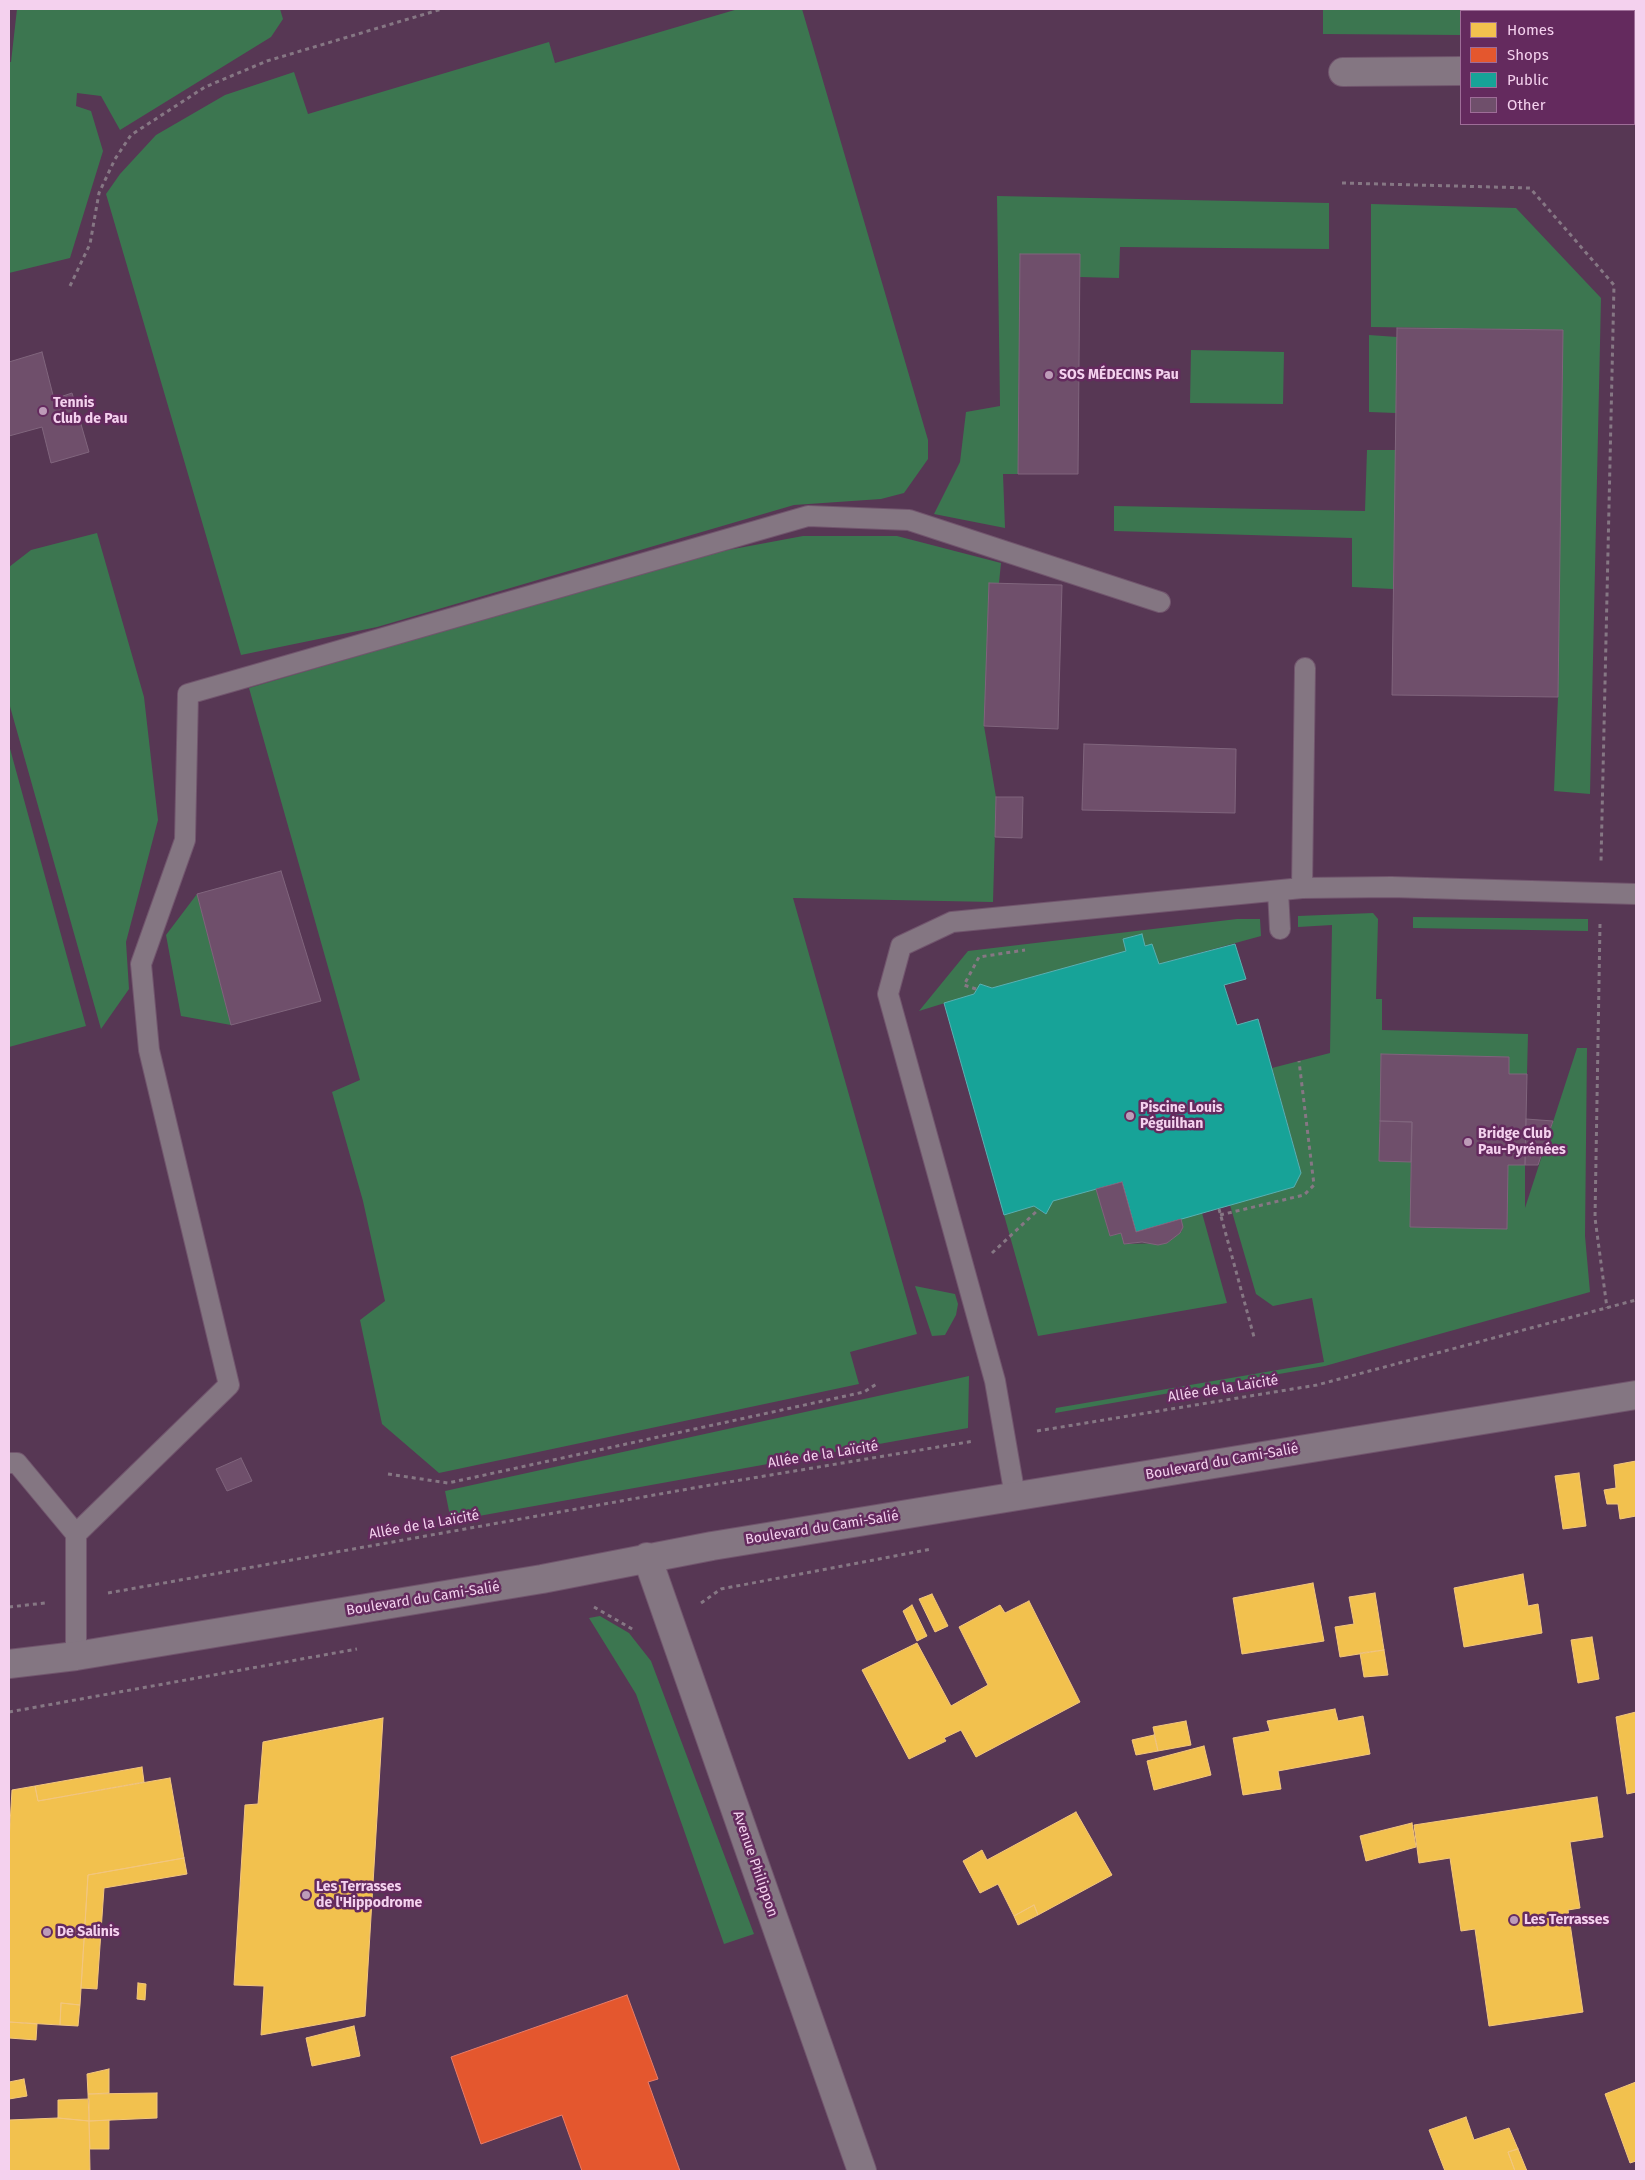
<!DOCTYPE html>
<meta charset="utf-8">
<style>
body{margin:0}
#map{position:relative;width:1645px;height:2180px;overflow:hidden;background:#573754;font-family:"Fira Sans",sans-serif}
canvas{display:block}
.frame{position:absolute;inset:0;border:10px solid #f4d1ee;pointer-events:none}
.legend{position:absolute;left:1460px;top:10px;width:175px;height:115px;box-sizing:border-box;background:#642a5e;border:1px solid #9e6d98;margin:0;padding:6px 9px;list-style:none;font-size:15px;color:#f4d1ee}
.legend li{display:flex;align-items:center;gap:10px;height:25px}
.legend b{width:25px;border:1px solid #9e6d98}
</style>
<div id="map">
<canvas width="1645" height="2180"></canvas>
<div class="frame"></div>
<ul class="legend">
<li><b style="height:14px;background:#f2c14e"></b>Homes</li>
<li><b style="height:14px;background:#e4572e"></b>Shops</li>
<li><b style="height:14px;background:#17a398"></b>Public</li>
<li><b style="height:14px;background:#6f4f6b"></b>Other</li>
</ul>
</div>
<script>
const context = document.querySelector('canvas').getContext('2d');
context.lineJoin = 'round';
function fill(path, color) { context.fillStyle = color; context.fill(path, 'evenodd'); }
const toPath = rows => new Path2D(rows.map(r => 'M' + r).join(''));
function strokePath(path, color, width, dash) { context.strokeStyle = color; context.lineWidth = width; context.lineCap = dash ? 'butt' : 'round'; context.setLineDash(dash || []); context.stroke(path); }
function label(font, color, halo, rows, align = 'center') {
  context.font = font + ' "Fira Sans",sans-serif'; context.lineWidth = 5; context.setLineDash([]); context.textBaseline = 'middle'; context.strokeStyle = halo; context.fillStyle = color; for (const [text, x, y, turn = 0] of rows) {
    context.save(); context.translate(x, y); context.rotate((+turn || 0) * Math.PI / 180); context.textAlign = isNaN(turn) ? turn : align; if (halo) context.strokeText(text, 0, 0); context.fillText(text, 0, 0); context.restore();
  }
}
fill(toPath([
 [17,9,280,9,283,19,271,37,120,130,101,96,77,93,76,106,91,111,103,151,70,258,9,273,9,62,11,62],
 [738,9,802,9,928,440,928,459,904,493,881,499,794,505,377,627,241,655,106,194,120,174,156,135,225,95,294,72,308,114,549,42,555,63],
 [1323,9,1636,9,1636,37,1634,37,1634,11,1461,11,1461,35,1323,34],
 [997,196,1329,203,1329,249,1120,247,1119,278,1080,277,1080,254,1020,254,1018,474,1003,474,1005,528,934,514,960,462,966,412,1000,406],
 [1371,204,1516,208,1601,298,1590,794,1554,791,1558,697,1563,330,1371,327],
 [1369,335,1397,337,1396,413,1369,412],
 [1191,350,1284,352,1283,404,1190,403],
 [1367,450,1396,450,1393,589,1352,587,1352,538,1114,531,1114,506,1365,511],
 [97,533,144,697,158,820,126,942,129,989,101,1029,9,703,9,567,31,550],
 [803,536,897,536,1001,563,999,583,989,583,984,726,996,797,993,902,793,898,917,1334,850,1352,859,1384,439,1473,382,1424,360,1320,385,1301,363,1201,332,1092,360,1080,249,688,696,556],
 [9,745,86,1026,9,1047],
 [197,894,231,1025,181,1016,166,935],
 [1373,913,1378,919,1376,999,1382,999,1382,1030,1528,1034,1527,1074,1509,1074,1509,1057,1381,1054,1379,1161,1411,1162,1410,1227,1507,1229,1508,1165,1525,1165,1525,1208,1577,1048,1587,1048,1585,1236,1590,1292,1325,1366,1055,1413,1056,1408,1324,1362,1312,1298,1273,1306,1256,1294,1230,1205,1294,1187,1301,1172,1272,1068,1330,1053,1332,925,1298,927,1298,916],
 [1413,917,1588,919,1588,931,1413,928],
 [1237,919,1260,919,1261,936,1159,964,1152,944,1145,946,1141,934,1123,939,1126,951,992,988,980,984,974,994,919,1011,968,951],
 [1096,1189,1110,1236,1121,1233,1124,1244,1167,1243,1182,1231,1181,1219,1202,1213,1227,1303,1038,1336,1004,1215,1034,1206,1045,1214,1053,1201],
 [915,1286,955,1294,958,1304,956,1315,945,1335,932,1336],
 [969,1376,968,1428,451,1521,445,1491],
 [600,1616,629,1633,651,1661,754,1934,724,1944,636,1694,589,1618]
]), '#3c7650');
const homes = toPath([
 [1636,1461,1636,1516,1620,1519,1618,1504,1607,1504,1604,1490,1616,1488,1614,1465,1636,1461],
 [1579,1473,1586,1526,1563,1529,1555,1476,1579,1473],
 [1523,1574,1528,1606,1538,1604,1542,1633,1464,1647,1454,1588,1523,1574],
 [1313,1583,1324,1641,1242,1654,1233,1598,1313,1583],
 [1375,1593,1384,1650,1340,1657,1335,1627,1354,1624,1349,1597,1375,1593],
 [932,1594,948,1626,935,1632,919,1599,932,1594],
 [1029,1601,1080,1702,976,1757,961,1730,944,1738,946,1741,909,1759,862,1670,917,1643,951,1706,988,1685,959,1627,1000,1605,1005,1613,1029,1601],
 [912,1605,927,1636,917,1641,903,1611,912,1605],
 [1592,1637,1599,1679,1578,1683,1571,1640,1592,1637],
 [1384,1650,1388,1675,1364,1677,1360,1653,1384,1650],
 [1335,1709,1338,1721,1363,1716,1370,1754,1278,1771,1281,1789,1243,1795,1233,1738,1270,1731,1267,1721,1335,1709],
 [1636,1712,1636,1792,1627,1794,1616,1717,1636,1712],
 [383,1718,365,2016,261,2035,264,1986,234,1985,245,1805,258,1804,263,1742,383,1718],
 [1186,1721,1191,1745,1158,1751,1153,1727,1186,1721],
 [1154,1735,1158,1751,1136,1755,1132,1740,1154,1735],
 [1204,1746,1211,1775,1154,1790,1147,1761,1204,1746],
 [142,1767,144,1782,38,1801,35,1786,142,1767],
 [170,1778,184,1858,88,1875,80,2005,61,2003,60,2025,9,2022,9,1841,12,1790,35,1786,38,1801,170,1778],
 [1597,1797,1603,1837,1570,1842,1580,1908,1568,1910,1583,2012,1489,2026,1475,1929,1461,1931,1450,1858,1419,1863,1414,1825,1597,1797],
 [1076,1812,1112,1875,1038,1915,1034,1905,1014,1916,998,1884,980,1893,963,1861,982,1850,987,1860,1076,1812],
 [1412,1823,1416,1847,1366,1861,1360,1836,1412,1823],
 [184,1858,187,1874,104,1888,97,1989,81,1988,88,1875,184,1858],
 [1034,1905,1038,1915,1018,1925,1014,1916,1034,1905],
 [138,1983,146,1984,145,2000,137,1999,138,1983],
 [61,2003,80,2005,78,2026,60,2025,61,2003],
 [9,2022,37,2024,36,2040,9,2038,9,2022],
 [354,2026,360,2056,312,2066,306,2038,354,2026],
 [109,2069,109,2093,88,2094,87,2074,109,2069],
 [24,2079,27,2096,9,2099,9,2082,24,2079],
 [1636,2082,1636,2161,1630,2163,1605,2094,1636,2082],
 [157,2093,157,2118,89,2121,88,2094,157,2093],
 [89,2099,89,2121,58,2118,58,2100,89,2099],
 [1466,2117,1474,2140,1509,2128,1518,2149,1508,2152,1515,2171,1445,2171,1429,2130,1466,2117],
 [58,2118,89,2121,90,2171,9,2171,9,2120,58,2118],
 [109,2120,109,2149,90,2149,89,2121,109,2120],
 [1518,2149,1527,2171,1515,2171,1508,2152,1518,2149]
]);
fill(homes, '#f2c14e');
strokePath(homes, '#f3c67e', 1);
const shops = toPath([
 [627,1995,658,2079,648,2082,680,2171,582,2171,562,2115,481,2144,451,2057,627,1995]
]);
fill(shops, '#e4572e');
strokePath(shops, '#e97c68', 1);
const public = toPath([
 [1142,934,1145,946,1152,944,1159,964,1235,944,1246,979,1224,985,1237,1025,1258,1019,1301,1173,1294,1187,1136,1232,1122,1182,1053,1201,1046,1214,1034,1206,1004,1215,944,1003,974,994,980,984,992,988,1126,951,1123,939,1142,934]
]);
fill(public, '#17a398');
strokePath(public, '#59b1b2', 1);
const building = toPath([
 [1020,254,1080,254,1078,474,1018,474,1020,254],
 [1397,328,1563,330,1558,697,1392,695,1397,328],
 [42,352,54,399,72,393,89,452,51,463,42,427,9,436,9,362,42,352],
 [989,583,1062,585,1058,729,984,726,989,583],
 [1084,744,1236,749,1235,813,1082,810,1084,744],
 [996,797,1023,797,1022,838,995,837,996,797],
 [281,871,321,1001,231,1025,197,894,281,871],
 [1381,1054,1509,1057,1509,1074,1527,1074,1525,1165,1508,1165,1507,1229,1410,1227,1412,1122,1380,1121,1381,1054],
 [1526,1119,1553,1121,1538,1165,1525,1165,1526,1119],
 [1380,1121,1412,1122,1411,1162,1379,1161,1380,1121],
 [1122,1182,1136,1232,1181,1219,1183,1227,1180,1233,1167,1243,1158,1245,1142,1242,1124,1244,1121,1233,1110,1236,1096,1189,1122,1182],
 [241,1458,252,1481,227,1491,216,1469,241,1458]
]);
fill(building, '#6f4f6b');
strokePath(building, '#80657d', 1);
const service = toPath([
 [1302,888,1305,668],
 [1278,891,1280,929],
 [9,1463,17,1463,76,1534],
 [1015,1496,995,1381,888,994,901,946,952,922,1302,888,1391,887,1636,894],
 [76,1656,76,1534,229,1385,149,1050,141,964,185,840,188,694,808,516,909,520,1160,602]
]);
const minor = toPath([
 [1634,69,1636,69],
 [1343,72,1461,71]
]);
const tertiary = toPath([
 [647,1557,862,2171],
 [9,1664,76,1656,542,1579,712,1546,1636,1395]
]);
strokePath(service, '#71556d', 22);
strokePath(minor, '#71556d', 30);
strokePath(tertiary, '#71556d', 30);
strokePath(toPath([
 [1342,183,1530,188,1614,285,1601,861],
 [70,286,90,244,99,193,115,159,131,135,205,87,267,61,442,9],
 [1600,924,1595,1218,1607,1308],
 [976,989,964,985,979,957,1025,950],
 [1219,1209,1254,1337],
 [1220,1215,1304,1195,1314,1185,1299,1061],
 [992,1253,1038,1210],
 [1037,1431,1317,1385,1636,1300],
 [388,1474,448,1483,864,1392,878,1383],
 [108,1593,699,1487,974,1441],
 [701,1603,721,1589,932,1549],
 [9,1607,45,1603],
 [594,1607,634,1630],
 [9,1712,357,1649]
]), '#867784', 3, [4, 4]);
strokePath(service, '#847682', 20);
strokePath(minor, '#847682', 28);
strokePath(tertiary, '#847682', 28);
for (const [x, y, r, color] of [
 [1049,375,5,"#bd9bb8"],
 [43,411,5,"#bd9bb8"],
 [1130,1116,5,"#bd9bb8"],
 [1468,1142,5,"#bd9bb8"],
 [306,1895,5,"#bd9bb8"],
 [1514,1920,5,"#bd9bb8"],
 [47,1932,5,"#bd9bb8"]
]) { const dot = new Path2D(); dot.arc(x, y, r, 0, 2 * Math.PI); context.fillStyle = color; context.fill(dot); strokePath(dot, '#642a5e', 2); }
label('bold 14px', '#f4d1ee', '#642a5e', [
 ["SOS MÉDECINS Pau",1059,375],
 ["Tennis",53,403],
 ["Club de Pau",53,419],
 ["Piscine Louis",1140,1108],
 ["Péguilhan",1140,1124],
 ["Bridge Club",1478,1134],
 ["Pau-Pyrénées",1478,1150],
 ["Les Terrasses",316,1887],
 ["de l'Hippodrome",316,1903],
 ["Les Terrasses",1524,1920],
 ["De Salinis",57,1932]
], 'left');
label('14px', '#f4d1ee', '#642a5e', [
 ["Allée de la Laïcité",1223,1389,-9],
 ["Allée de la Laïcité",823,1455,-9],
 ["Boulevard du Cami-Salié",1222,1462,-10],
 ["Allée de la Laïcité",424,1525,-10],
 ["Boulevard du Cami-Salié",822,1528,-9],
 ["Boulevard du Cami-Salié",423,1599,-9],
 ["Avenue Philippon",755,1864,71]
]);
</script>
